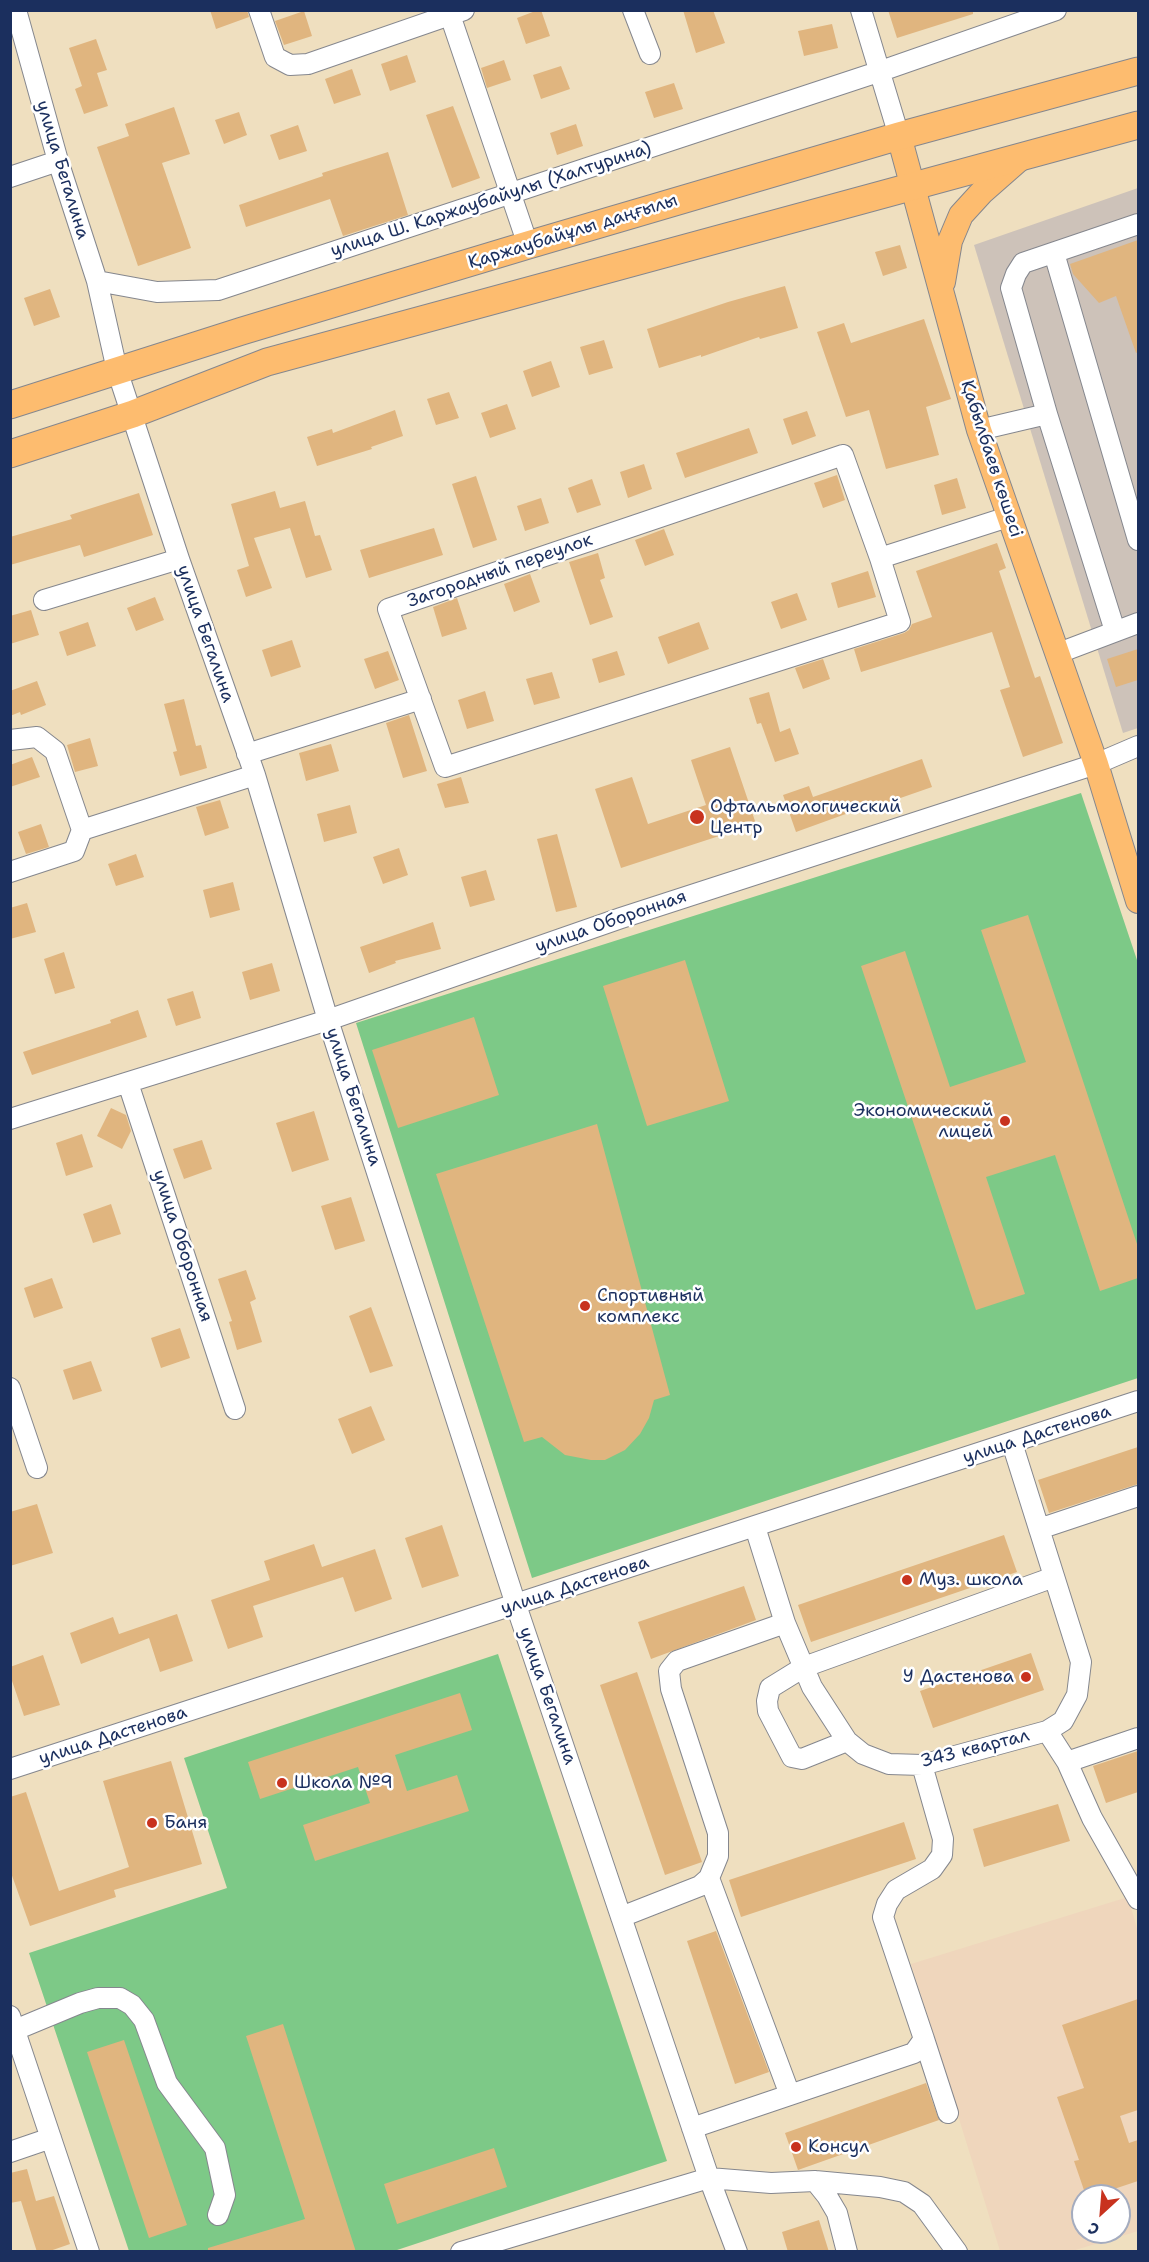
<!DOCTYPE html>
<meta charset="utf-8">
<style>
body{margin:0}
#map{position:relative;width:1149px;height:2262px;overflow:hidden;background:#efdfbf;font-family:"Shantell Sans",sans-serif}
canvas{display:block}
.frame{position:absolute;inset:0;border:12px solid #1b2f5e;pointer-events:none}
.north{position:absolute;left:1071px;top:2184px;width:60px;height:60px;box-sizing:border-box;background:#fff;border:2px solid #a4acbf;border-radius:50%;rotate:206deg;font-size:16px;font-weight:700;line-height:24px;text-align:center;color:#1b2f5e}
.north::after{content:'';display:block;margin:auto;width:21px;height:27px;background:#c8321e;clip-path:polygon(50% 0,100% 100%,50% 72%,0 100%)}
</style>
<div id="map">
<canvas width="1149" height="2262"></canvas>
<div class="frame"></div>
<div class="north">С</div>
</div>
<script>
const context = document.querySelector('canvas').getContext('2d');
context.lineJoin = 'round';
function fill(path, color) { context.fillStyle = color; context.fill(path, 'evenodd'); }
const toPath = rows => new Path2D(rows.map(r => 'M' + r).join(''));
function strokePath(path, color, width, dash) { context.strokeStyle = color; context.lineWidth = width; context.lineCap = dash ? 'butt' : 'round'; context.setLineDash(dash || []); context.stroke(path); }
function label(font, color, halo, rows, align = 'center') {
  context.font = font + ' "Shantell Sans",sans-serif'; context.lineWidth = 5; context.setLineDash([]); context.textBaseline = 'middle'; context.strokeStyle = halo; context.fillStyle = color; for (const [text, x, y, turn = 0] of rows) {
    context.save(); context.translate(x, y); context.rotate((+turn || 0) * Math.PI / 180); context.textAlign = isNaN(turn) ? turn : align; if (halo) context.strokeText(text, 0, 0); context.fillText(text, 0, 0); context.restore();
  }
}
fill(toPath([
 [1128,1897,1138,1932,1138,2231,1072,2251,1000,2251,911,1964],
 [1083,2196,1119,2196,1119,2232,1083,2232]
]), '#efd6bc');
fill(toPath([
 [1138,188,1138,728,1123,733,974,245]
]), '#cdc2b9');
fill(toPath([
 [1081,793,1138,963,1138,1378,532,1578,356,1023],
 [498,1654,667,2161,394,2251,129,2251,29,1953,227,1888,184,1758]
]), '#7dc987');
fill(toPath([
 [210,10,247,10,249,17,216,29],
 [538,10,541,10,550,36,526,44,517,18],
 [683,10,713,10,725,43,696,53],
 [888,10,973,10,973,14,897,38],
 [304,11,312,36,284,45,275,21],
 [832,24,838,48,804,56,798,31],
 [96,39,107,70,97,73,108,106,84,114,75,89,82,86,69,48],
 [407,55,416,82,390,91,381,64],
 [504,60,511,80,487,88,481,68],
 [561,66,570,89,541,99,533,75],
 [352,69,361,95,334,104,325,79],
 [674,83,683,109,654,118,645,92],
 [453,106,480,178,452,188,426,115],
 [174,107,190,154,162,163,191,248,138,266,97,147,129,136,125,124],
 [239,112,247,135,224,144,215,120],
 [576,124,583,146,557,155,550,133],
 [298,125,307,151,279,160,270,135],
 [388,152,408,215,343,236,330,199,246,227,239,205,323,176,322,173],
 [1138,240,1138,352,1136,353,1116,296,1099,303,1073,274,1070,264],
 [900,245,907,268,883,276,875,252],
 [785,286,798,328,760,339,759,337,701,357,701,355,659,368,647,329,728,302],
 [50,289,60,317,34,326,24,298],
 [924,319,951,399,926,407,939,455,886,469,869,410,846,417,817,332,844,323,851,343],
 [604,340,613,368,589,375,580,347],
 [551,361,560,387,532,397,523,371],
 [449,392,459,418,436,425,427,399],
 [507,404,516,429,490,438,481,413],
 [395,410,403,436,371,447,372,449,317,466,307,437,332,429,333,433],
 [807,411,816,436,792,445,783,419],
 [749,428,758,453,685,478,676,453],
 [644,464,652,489,628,498,620,472],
 [837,475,845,500,823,508,814,483],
 [476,476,497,540,473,548,452,484],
 [957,478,966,508,942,515,934,485],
 [592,479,601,505,577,513,568,488],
 [275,491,280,508,305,501,315,536,320,535,332,570,306,578,290,528,254,538,272,588,246,597,237,570,249,566,231,504],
 [139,493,153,535,84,557,80,545,10,565,10,537,72,519,70,515],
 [541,498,549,523,525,531,517,506],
 [434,528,443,555,369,578,360,550],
 [664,529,674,555,645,566,635,540],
 [997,543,1006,568,999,571,1035,678,1040,676,1063,743,1023,757,1000,690,1010,687,992,632,861,672,854,649,904,633,909,630,912,624,932,617,916,571],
 [598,553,605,578,600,580,613,617,590,625,569,562],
 [868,571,876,597,838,608,831,583],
 [530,574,540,602,514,612,504,584],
 [797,593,807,620,781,629,771,602],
 [155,597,164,620,136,631,127,608],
 [457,598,467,629,442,637,433,607],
 [31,610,39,635,10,644,10,616],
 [88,622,96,646,67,656,59,632],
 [699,622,709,649,668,664,658,637],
 [292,640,301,667,271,677,262,650],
 [1138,649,1138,680,1116,687,1107,659],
 [388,651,399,680,375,689,364,659],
 [617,651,625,675,599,683,592,659],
 [823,659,830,679,803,689,795,668],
 [552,672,560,698,534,705,526,679],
 [37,681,46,705,21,715,20,712,10,716,10,691],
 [485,691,494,721,467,729,458,700],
 [769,692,780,732,790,728,799,754,775,762,761,723,757,724,749,698],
 [184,699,196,746,201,745,207,768,180,776,173,752,177,751,164,704],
 [409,715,427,771,403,778,386,723],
 [90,738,98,766,75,772,67,745],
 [331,744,339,771,306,781,299,753],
 [730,747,756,824,621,868,595,789,632,777,648,824,706,805,691,760],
 [32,757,40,777,10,787,10,765],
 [922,759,932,787,866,810,865,807,796,832,783,795,809,786,813,797],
 [461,777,469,803,445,808,437,784],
 [220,800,229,828,205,836,196,807],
 [350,805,357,833,324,842,317,814],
 [41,824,49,847,26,854,18,832],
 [557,834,577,907,556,912,537,839],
 [399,848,408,875,383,884,373,857],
 [136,854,144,877,116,886,108,864],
 [486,870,495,900,470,907,461,877],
 [233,882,240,910,210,918,203,890],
 [27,903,36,932,10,939,10,908],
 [1028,915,1138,1247,1138,1278,1100,1291,1055,1155,986,1177,1025,1294,976,1310,861,966,905,951,950,1087,1026,1062,981,930],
 [433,922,441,949,395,961,396,963,369,973,360,947],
 [64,952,75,988,55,994,44,959],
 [685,960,729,1101,647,1126,603,986],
 [272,963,280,991,250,1000,242,972],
 [193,991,201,1018,176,1026,167,999],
 [138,1010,147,1037,32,1075,23,1052,111,1023,110,1020],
 [474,1017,499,1095,398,1128,372,1050],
 [111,1108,126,1115,131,1131,122,1149,97,1136],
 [314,1111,329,1160,292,1172,276,1123],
 [597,1124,670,1395,654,1400,649,1418,640,1434,625,1450,605,1460,591,1460,565,1455,542,1437,524,1442,436,1174],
 [82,1134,93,1167,66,1176,56,1143],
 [202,1140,212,1169,184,1179,173,1149],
 [351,1197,365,1241,335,1250,321,1206],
 [111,1204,121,1234,93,1243,83,1214],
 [246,1270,256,1299,250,1302,262,1342,237,1350,229,1322,232,1321,218,1279],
 [52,1278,63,1308,34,1318,24,1288],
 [371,1307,393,1366,370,1373,349,1316],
 [180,1328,190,1358,161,1368,151,1338],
 [91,1361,102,1391,73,1400,63,1370],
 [371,1406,385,1440,352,1454,338,1419],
 [1138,1447,1138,1484,1049,1513,1038,1480],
 [37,1504,53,1553,10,1566,10,1512],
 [442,1525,459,1576,422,1588,405,1538],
 [1004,1535,1017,1572,811,1642,798,1605],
 [314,1544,322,1567,375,1549,392,1599,355,1612,343,1577,253,1606,263,1637,228,1649,211,1600,270,1580,264,1561],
 [744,1586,756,1620,651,1659,638,1622],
 [177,1614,193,1661,160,1672,149,1638,81,1664,70,1633,113,1617,119,1634],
 [1031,1653,1044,1690,933,1728,920,1691],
 [43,1655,60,1705,24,1716,10,1675,10,1667],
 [637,1672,702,1862,665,1875,600,1685],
 [460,1693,472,1730,395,1755,407,1791,457,1775,469,1811,315,1861,303,1825,370,1803,358,1767,260,1799,248,1762],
 [1138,1751,1138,1792,1106,1803,1093,1766],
 [171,1761,202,1864,114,1890,116,1897,30,1926,10,1870,10,1797,26,1792,59,1891,129,1867,103,1781],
 [1058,1804,1070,1841,984,1867,973,1829],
 [904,1822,916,1859,741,1917,729,1880],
 [716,1931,769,2072,735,2084,687,1941],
 [1138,1999,1138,2110,1120,2116,1129,2143,1138,2140,1138,2181,1093,2196,1086,2196,1074,2161,1079,2160,1057,2097,1084,2088,1062,2025],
 [283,2024,356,2252,208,2252,208,2248,305,2219,246,2036],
 [124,2040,187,2225,149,2238,87,2052],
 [926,2083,939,2120,798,2170,785,2133],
 [494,2148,507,2187,397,2224,384,2184],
 [27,2169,36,2201,54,2196,70,2244,47,2252,37,2252,21,2201,10,2203,10,2173],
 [819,2220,829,2252,788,2252,782,2232]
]), '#e0b57f');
const minor = toPath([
 [16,10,58,161,97,281,117,370,179,559,255,775,328,1020,516,1605,709,2178,737,2252],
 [259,10,275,57,290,65,308,64,464,10],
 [633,10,650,54],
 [861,10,899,136],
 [450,15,528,245],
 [10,177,58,161],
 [1054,253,1138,540],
 [97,281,157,292,218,290,881,71,1056,10],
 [979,430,1047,414],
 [843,455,880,558,900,622,445,767,388,609,843,455],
 [880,558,1008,517],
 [44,600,179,559],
 [1115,631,1047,414,1011,288,1016,274,1023,263,1138,224],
 [1056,654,1138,623],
 [10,740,37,737,55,751,82,830],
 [247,754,421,699],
 [10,872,74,851,82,830,255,775],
 [128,1083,235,1409],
 [10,1119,328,1020,621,918,1096,764,1138,746],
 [10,1388,37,1468],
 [755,1527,785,1623,812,1687,847,1741,863,1754,889,1764,922,1765,1047,1731,1063,1721,1077,1695,1081,1662,1012,1443],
 [1039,1529,1138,1496],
 [1047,1731,1067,1762,1092,1818,1138,1899],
 [847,1741,802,1759,792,1757,768,1711,767,1701,770,1688,804,1667,1054,1577],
 [1067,1762,1138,1738],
 [10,1769,1138,1401],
 [709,1878,790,2095],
 [621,1917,700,1886,709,1878,718,1856,718,1833,671,1689,669,1671,677,1661,785,1623],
 [10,2016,89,2252],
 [15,2030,80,2003,98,1998,120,1998,132,2005,144,2020,167,2083,215,2148,225,2195,218,2215],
 [924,2039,948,2113],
 [692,2128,914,2053,924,2039,883,1917,887,1904,896,1890,932,1869,942,1855,943,1839,922,1765],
 [10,2152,51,2138],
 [815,2181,827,2196,837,2213,847,2252],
 [461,2252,709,2178,771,2183,815,2181,880,2187,904,2192,922,2204,957,2252]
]);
const major = toPath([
 [899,136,979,430,1096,764,1138,901],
 [943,282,950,241,961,215,982,192,1023,156]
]);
const highway = toPath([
 [10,405,242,331,528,245,899,136,1138,71],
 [10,454,133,414,267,362,1138,125]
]);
strokePath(minor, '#85878e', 22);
strokePath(major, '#85878e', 26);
strokePath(highway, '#85878e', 29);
strokePath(minor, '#fff', 20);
strokePath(major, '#fdbc6f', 24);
strokePath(highway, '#fdbc6f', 27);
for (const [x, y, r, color] of [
 [697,817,8,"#c8321e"],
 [1005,1121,6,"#c8321e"],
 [585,1306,6,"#c8321e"],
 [907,1580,6,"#c8321e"],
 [1026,1677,6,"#c8321e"],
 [282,1783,6,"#c8321e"],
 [152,1823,6,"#c8321e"],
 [796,2147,6,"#c8321e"]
]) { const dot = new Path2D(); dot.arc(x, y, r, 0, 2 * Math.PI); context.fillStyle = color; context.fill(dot); strokePath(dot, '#fff', 2); }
label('18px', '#1b2f5e', '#fff', [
 ["улица Бегалина",62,170,73],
 ["улица Ш. Каржаубайулы (Халтурина)",491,200,-18],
 ["Қаржаубайұлы даңғылы",573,232,-17],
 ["Қабылбаев көшесі",991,459,72],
 ["Загородный переулок",500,571,-19],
 ["улица Бегалина",205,634,71],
 ["улица Оборонная",611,922,-19],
 ["улица Бегалина",353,1097,72],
 ["улица Оборонная",182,1246,72],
 ["улица Дастенова",1037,1435,-18],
 ["улица Дастенова",575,1586,-18],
 ["улица Бегалина",547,1696,71],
 ["улица Дастенова",113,1736,-18],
 ["343 квартал",975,1749,-14]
]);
label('18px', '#1b2f5e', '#fff', [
 ["Офтальмологический",710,807],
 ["Центр",710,828],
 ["Экономический",993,1111,"right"],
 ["лицей",993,1132,"right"],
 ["Спортивный",597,1296],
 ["комплекс",597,1317],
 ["Муз. школа",919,1580],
 ["У Дастенова",1014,1677,"right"],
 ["Школа №9",294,1783],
 ["Баня",164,1823],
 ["Консул",808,2147]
], 'left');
</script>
